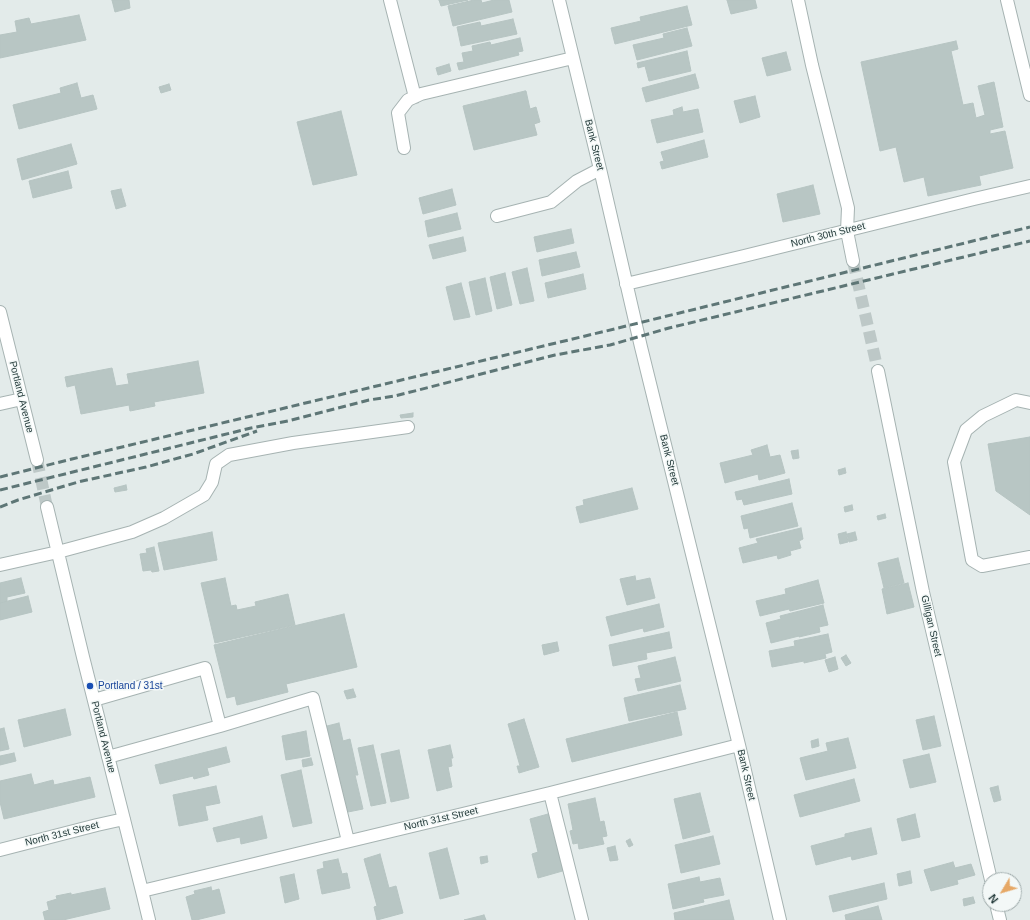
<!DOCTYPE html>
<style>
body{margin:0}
#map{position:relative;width:1030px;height:920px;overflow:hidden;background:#e3ebea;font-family:Helvetica,sans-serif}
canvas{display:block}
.north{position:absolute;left:982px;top:872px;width:40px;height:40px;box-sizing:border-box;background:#f3f8f7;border:1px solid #a0acac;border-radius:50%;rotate:232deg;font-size:11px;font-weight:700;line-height:16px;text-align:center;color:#243b3b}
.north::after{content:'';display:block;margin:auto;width:14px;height:18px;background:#e6a866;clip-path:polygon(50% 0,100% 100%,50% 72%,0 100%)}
</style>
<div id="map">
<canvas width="1030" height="920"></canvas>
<div class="north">N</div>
</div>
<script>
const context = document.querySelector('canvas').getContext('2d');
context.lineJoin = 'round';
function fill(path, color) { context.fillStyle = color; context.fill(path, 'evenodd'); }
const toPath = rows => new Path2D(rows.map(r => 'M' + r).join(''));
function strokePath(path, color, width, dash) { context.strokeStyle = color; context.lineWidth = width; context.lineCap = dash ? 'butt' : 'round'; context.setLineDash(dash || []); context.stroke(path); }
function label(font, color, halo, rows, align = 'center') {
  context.font = font + ' Helvetica,sans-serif'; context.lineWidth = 3; context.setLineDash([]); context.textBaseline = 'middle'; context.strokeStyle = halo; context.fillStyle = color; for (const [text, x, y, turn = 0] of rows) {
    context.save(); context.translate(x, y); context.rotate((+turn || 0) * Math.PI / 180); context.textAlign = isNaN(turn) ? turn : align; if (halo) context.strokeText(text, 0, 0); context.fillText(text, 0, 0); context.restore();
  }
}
const building = toPath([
 [112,0,129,0,130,8,115,12,112,0],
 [439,0,468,0,441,6,439,0],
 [474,0,481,0,482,3,494,0,509,0,512,12,453,26,448,6,474,0],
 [727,0,755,0,757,8,731,14,727,0],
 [687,6,692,25,615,44,611,28,641,21,640,17,687,6],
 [79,15,86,40,0,58,0,35,17,32,15,21,29,18,31,24,79,15],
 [513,19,517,34,461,46,457,27,480,22,481,26,513,19],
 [687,28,692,46,637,60,633,45,664,38,663,34,687,28],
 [520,38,523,51,518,52,519,55,459,70,457,63,464,62,462,53,473,51,472,46,490,42,491,45,520,38],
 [956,41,958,49,951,51,963,105,973,103,976,118,985,115,978,86,994,82,1003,127,990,130,990,134,1005,131,1013,168,979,176,981,185,928,196,924,177,904,182,896,147,880,151,861,62,956,41],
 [687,51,691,71,649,81,645,66,638,68,637,63,687,51],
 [786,52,791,70,767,76,762,58,786,52],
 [449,64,451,71,438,75,436,68,449,64],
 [695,74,699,88,646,102,642,88,695,74],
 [77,83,81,98,93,95,97,109,19,129,13,105,61,93,60,88,77,83],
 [169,84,171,90,161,93,159,87,169,84],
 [525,91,526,91,530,109,536,107,540,122,534,124,537,135,474,150,463,106,525,91],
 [755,96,760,117,740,123,734,101,755,96],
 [682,107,683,112,698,109,703,132,657,143,651,120,674,115,673,110,682,107],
 [341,111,357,175,313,185,297,122,341,111],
 [704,140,708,157,662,169,660,162,664,161,661,152,704,140],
 [71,144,77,164,22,180,17,159,71,144],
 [68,171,72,188,33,198,29,181,68,171],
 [813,185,820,214,783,222,777,194,813,185],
 [121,189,126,206,116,209,111,191,121,189],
 [452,189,456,205,423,214,419,198,452,189],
 [457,213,461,229,428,237,425,221,457,213],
 [571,229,574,243,537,252,534,237,571,229],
 [463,237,466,251,433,259,429,245,463,237],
 [576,252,580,267,542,276,539,260,576,252],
 [527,268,534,301,520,304,512,272,527,268],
 [505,273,512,305,497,309,490,277,505,273],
 [583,274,586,289,548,298,545,283,583,274],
 [485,278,492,311,476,315,469,282,485,278],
 [461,283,470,317,454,320,446,287,461,283],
 [198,361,204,393,154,402,155,406,130,411,129,405,81,414,75,385,67,387,65,377,112,368,116,386,129,384,127,374,198,361],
 [413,413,413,417,401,418,400,415,413,413],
 [1030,437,1030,515,996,491,988,444,1030,437],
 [767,445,770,457,780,455,785,473,759,480,758,474,725,483,720,463,753,455,751,450,767,445],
 [798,450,799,458,793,459,791,451,798,450],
 [845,468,846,473,839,475,838,470,845,468],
 [789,479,792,494,744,505,742,499,737,500,735,492,789,479],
 [126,485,127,490,115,492,114,488,126,485],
 [632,488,638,509,580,523,576,507,584,505,583,500,632,488],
 [792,503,798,526,750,538,748,528,744,529,741,516,792,503],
 [852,505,853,510,845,512,844,507,852,505],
 [885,514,886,518,878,520,877,516,885,514],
 [801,528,803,539,799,541,801,548,790,551,791,555,778,559,777,555,743,563,739,548,758,543,756,539,801,528],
 [212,532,217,560,164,570,158,543,212,532],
 [846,532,848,542,840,544,838,534,846,532],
 [855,532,857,540,849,542,847,534,855,532],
 [154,547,159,571,152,572,151,570,143,571,140,554,147,553,146,549,154,547],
 [898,558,904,583,884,588,878,563,898,558],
 [635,576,636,581,650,578,655,598,627,605,620,579,635,576],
 [21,578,25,593,7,597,7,601,0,603,0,583,21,578],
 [225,578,231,606,236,605,237,610,256,606,255,602,288,594,295,625,215,643,201,583,225,578],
 [818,580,824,603,790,611,789,609,760,616,756,601,786,594,785,589,818,580],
 [908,583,914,607,887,614,882,589,908,583],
 [28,596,32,612,0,620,0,603,28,596],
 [659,604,664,627,644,632,643,628,611,636,606,617,659,604],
 [823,605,828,625,819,627,820,632,799,637,799,636,771,643,766,623,781,619,780,616,823,605],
 [344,614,357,667,286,684,288,692,237,705,235,696,227,698,214,645,344,614],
 [669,632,672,648,646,653,647,659,613,666,609,645,669,632],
 [828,634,832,652,825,654,826,658,804,663,804,661,772,667,769,651,795,646,794,641,828,634],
 [557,642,559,651,544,655,542,645,557,642],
 [846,655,851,663,846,666,841,658,846,655],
 [675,657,681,681,638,691,635,679,641,678,638,666,675,657],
 [835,657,838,669,829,672,825,660,835,657],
 [680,685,686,709,629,721,624,698,680,685],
 [353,689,356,697,347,699,344,691,353,689],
 [65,709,71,735,24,747,18,720,65,709],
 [677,712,682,735,572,762,566,739,677,712],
 [934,716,941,746,923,750,916,720,934,716],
 [524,719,539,767,519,773,517,766,520,766,508,724,524,719],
 [339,723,343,741,350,739,358,775,355,775,363,809,348,812,327,726,339,723],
 [4,728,9,749,0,751,0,729,4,728],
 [306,731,310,756,286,760,282,736,306,731],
 [848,738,856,768,806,780,800,758,828,751,826,743,848,738],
 [818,739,819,746,812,748,811,741,818,739],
 [373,745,386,803,371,806,358,748,373,745],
 [450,745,453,758,451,758,452,766,448,767,452,787,437,791,428,750,450,745],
 [226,747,230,762,207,768,209,775,194,779,193,776,160,784,155,765,226,747],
 [399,750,409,798,391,802,381,754,399,750],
 [14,753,16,761,0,765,0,756,14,753],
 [929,754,936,782,910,788,903,760,929,754],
 [311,758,313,765,303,767,302,760,311,758],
 [301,770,312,823,293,827,281,775,301,770],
 [31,774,34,785,53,780,54,785,90,777,95,797,4,819,0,802,0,781,31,774],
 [854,779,860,801,800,817,794,795,854,779],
 [216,786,220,803,205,806,208,820,179,826,173,795,216,786],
 [998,786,1001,800,994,802,990,788,998,786],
 [700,793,710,832,683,839,674,799,700,793],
 [595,798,600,822,604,821,607,836,602,837,604,844,579,849,578,843,573,844,570,831,573,830,568,804,595,798],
 [548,814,557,847,560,847,566,870,538,878,532,854,538,852,530,819,548,814],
 [915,814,920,837,902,841,897,819,915,814],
 [262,816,267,838,241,844,240,837,217,842,213,828,262,816],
 [871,828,877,854,852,860,851,856,816,865,811,846,845,837,845,834,871,828],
 [713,836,720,864,681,873,675,845,713,836],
 [630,839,633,845,629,847,626,841,630,839],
 [615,846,618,860,610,861,607,848,615,846],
 [447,848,459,894,440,899,429,853,447,848],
 [380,854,389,888,396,886,403,913,377,920,374,907,377,906,364,859,380,854],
 [487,856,488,862,481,864,480,857,487,856],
 [338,859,342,874,347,873,350,888,322,894,317,870,324,868,323,862,338,859],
 [953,862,955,868,971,864,975,875,957,880,958,884,931,891,924,870,953,862],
 [910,871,912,883,899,886,897,874,910,871],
 [294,874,299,899,285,903,280,877,294,874],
 [699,877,700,882,720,878,724,895,703,899,704,902,673,909,668,884,699,877],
 [884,883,887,899,833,912,829,896,884,883],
 [211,887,212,891,219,889,225,913,196,920,192,920,186,897,195,894,194,891,211,887],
 [105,888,110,909,63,920,45,920,43,912,49,910,47,902,57,899,56,896,71,893,71,895,105,888],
 [973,897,975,903,964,906,963,899,973,897],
 [729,900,734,920,675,920,674,913,729,900],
 [878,906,882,920,846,920,845,915,878,906],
 [484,915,486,920,464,920,484,915]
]);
fill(building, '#b8c6c4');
strokePath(building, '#b6c4c2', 1);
strokePath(toPath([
 [853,261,878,371],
 [37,460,47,507]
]), '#bdc8c7', 12, [12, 6]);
const minor = toPath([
 [390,0,415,97],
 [559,0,600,169,641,347,739,745,780,920],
 [798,0,812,65,848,208,847,231,853,261],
 [1007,0,1030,95],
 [404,148,398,113,408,100,421,94,573,58],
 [497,216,551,202,577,181,600,169],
 [626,284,744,256,974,199,1030,186],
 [0,312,37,460],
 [878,371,923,592,991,880],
 [1030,403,1016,400,983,416,966,430,954,462,972,560,982,566,1030,557],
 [0,404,22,399],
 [47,507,83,657,142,891,149,920],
 [0,565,58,552,132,532,164,518,204,495,212,482,216,464,229,455,293,443,408,427],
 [94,700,205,668,220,726,108,757],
 [220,726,313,698,348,841],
 [550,793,582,920],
 [0,850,97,825,124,819],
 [142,891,550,793,739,745],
 [996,904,1000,920]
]);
strokePath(minor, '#a6b3b2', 14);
strokePath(minor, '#fff', 12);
strokePath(toPath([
 [0,477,72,459,606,331,1030,227],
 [0,490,251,428,288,421,369,400,395,396,555,355,610,345,669,328,1030,241],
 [0,507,18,500,78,482,146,467,193,454,257,431]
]), '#5e7676', 3, [8, 4]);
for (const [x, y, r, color] of [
 [90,686,4,"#1a4fb4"]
]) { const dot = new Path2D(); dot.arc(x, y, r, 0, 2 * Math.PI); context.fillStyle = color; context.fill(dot); strokePath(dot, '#f3f8f7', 1.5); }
label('10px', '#243b3b', '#f3f8f7', [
 ["Bank Street",594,145,76],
 ["North 30th Street",828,235,-14],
 ["Portland Avenue",21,397,76],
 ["Bank Street",669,460,76],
 ["Gilligan Street",931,626,77],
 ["Portland Avenue",103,737,76],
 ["Bank Street",746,775,77],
 ["North 31st Street",441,819,-13],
 ["North 31st Street",62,834,-14]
]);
label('10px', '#164399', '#f3f8f7', [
 ["Portland / 31st",98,686]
], 'left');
</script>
